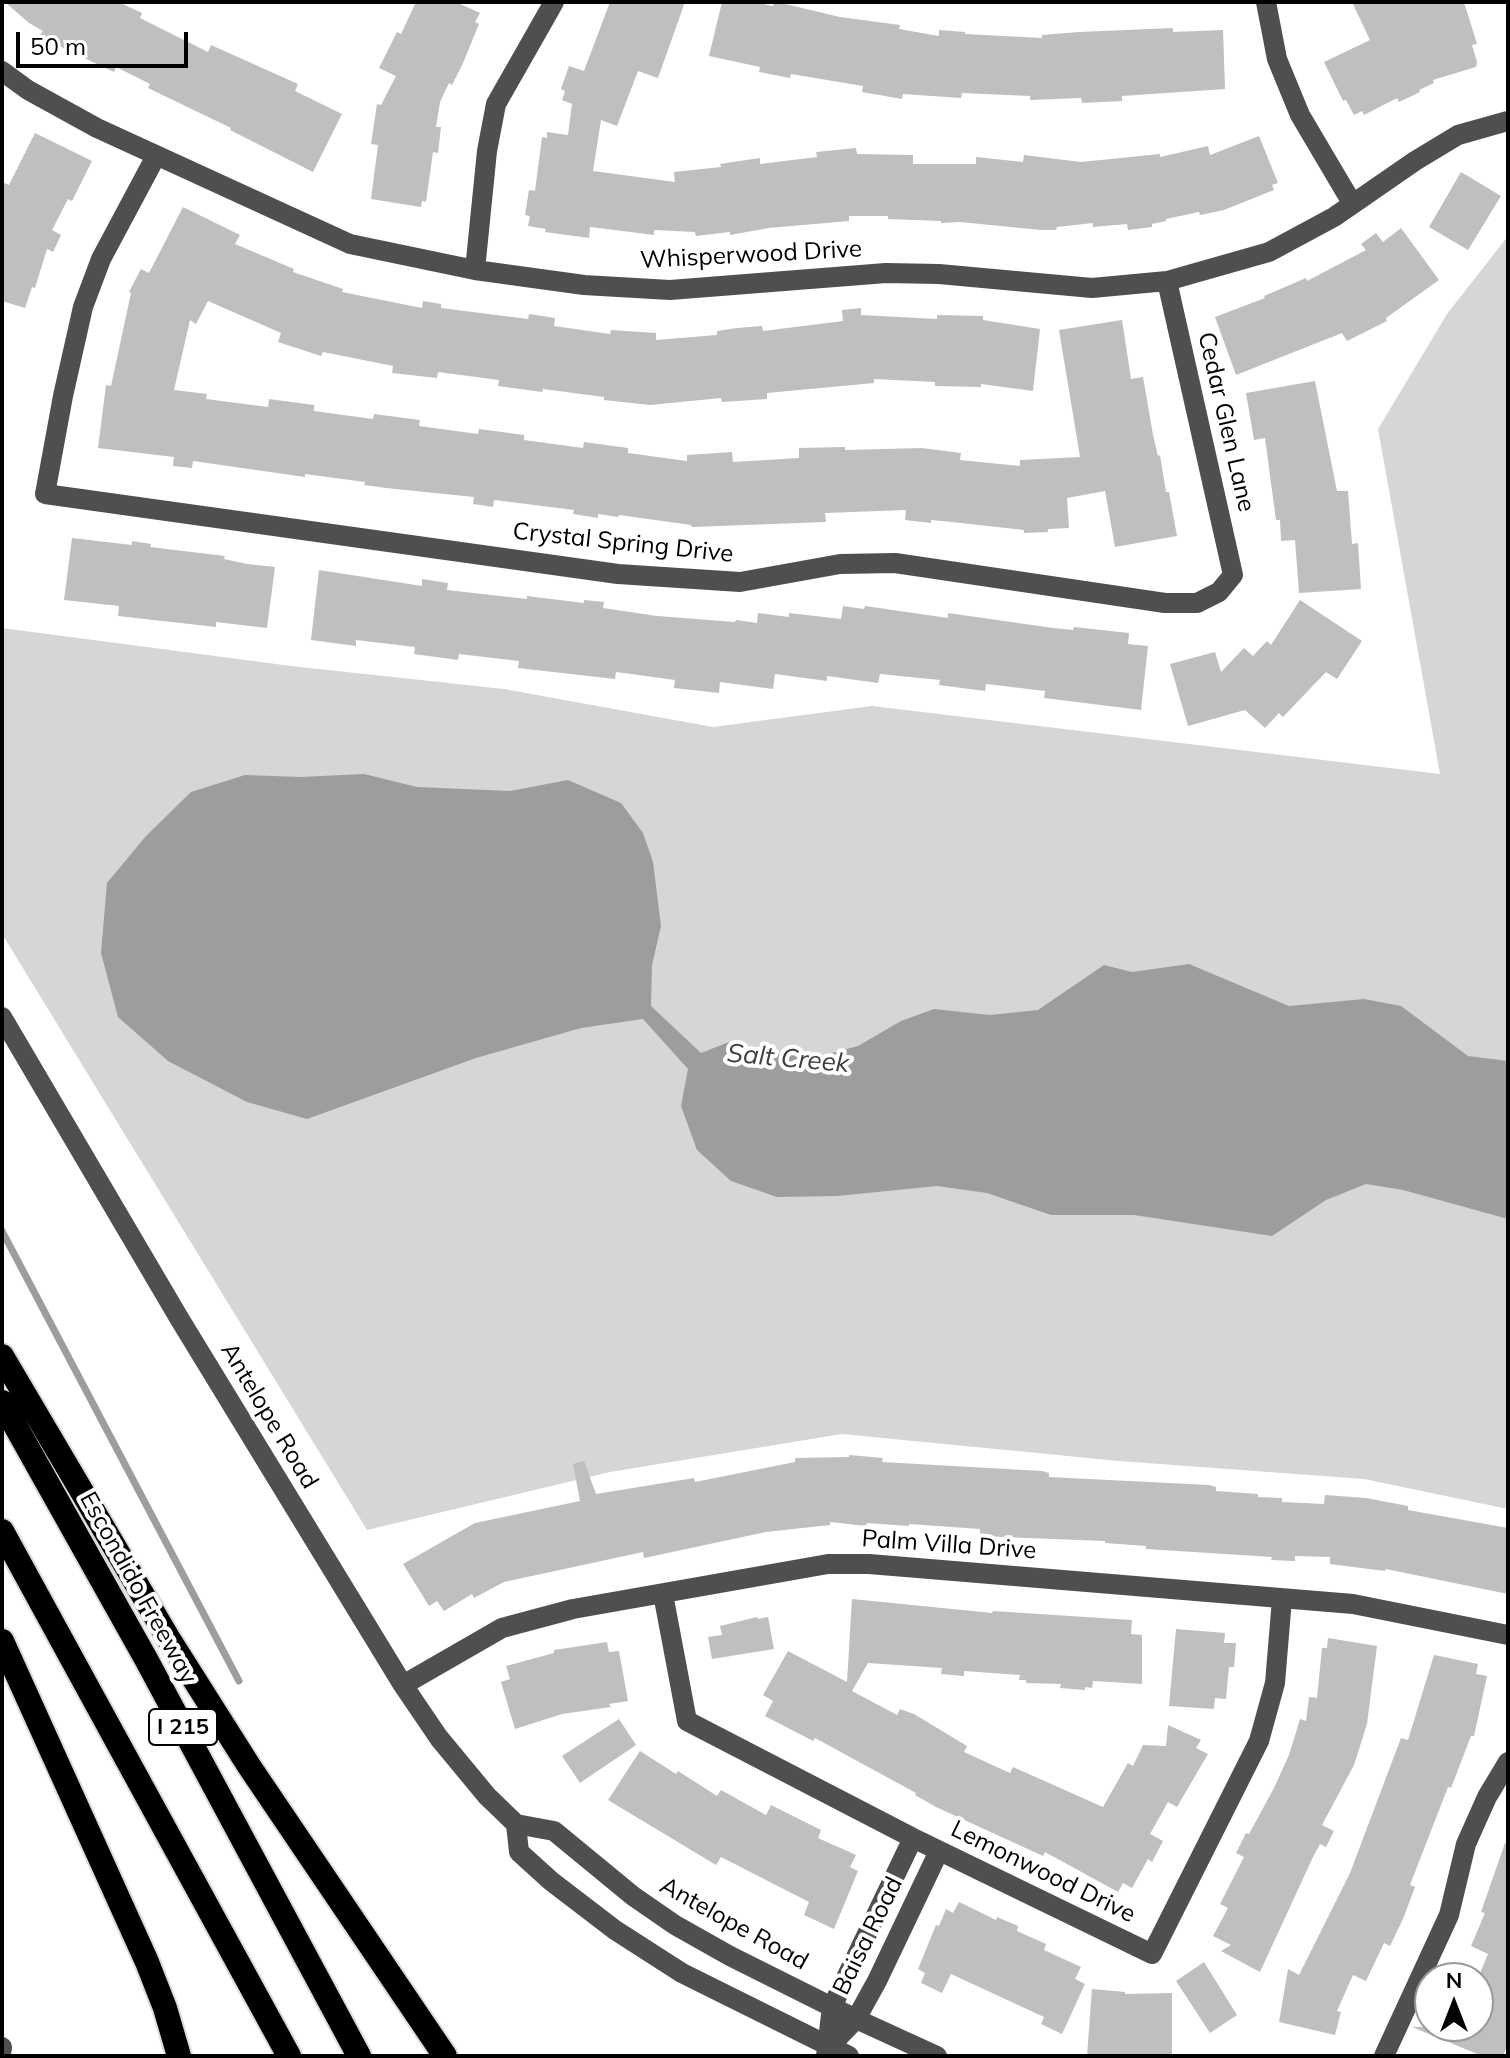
<!DOCTYPE html>
<style>
body{margin:0}
#map{position:relative;width:1510px;height:2058px;overflow:hidden;background:#fff;font-family:Mulish,sans-serif}
canvas{display:block}
.frame{position:absolute;inset:0;border:4px solid #000;pointer-events:none}
.north{position:absolute;left:1414px;top:1962px;width:80px;height:80px;box-sizing:border-box;background:#fff;border:2px solid #999;border-radius:50%;rotate:0deg;font-size:22px;font-weight:700;line-height:32px;text-align:center;color:#000}
.north::after{content:'';display:block;margin:auto;width:28px;height:36px;background:#000;clip-path:polygon(50% 0,100% 100%,50% 72%,0 100%)}
.scale{position:absolute;left:16px;top:32px;width:172px;height:36px;box-sizing:border-box;border:4px solid #000;border-top:0;padding-left:10px;font-size:24px;line-height:28px;white-space:nowrap;color:#000;-webkit-text-stroke:6px #fff;paint-order:stroke}
</style>
<div id="map">
<canvas width="1510" height="2058"></canvas>
<div class="frame"></div>
<div class="north">N</div>
<div class="scale">50 m</div>
</div>
<script>
const context = document.querySelector('canvas').getContext('2d');
context.lineJoin = 'round';
function fill(path, color) { context.fillStyle = color; context.fill(path, 'evenodd'); }
const toPath = rows => new Path2D(rows.map(r => 'M' + r).join(''));
function strokePath(path, color, width, dash) { context.strokeStyle = color; context.lineWidth = width; context.lineCap = dash ? 'butt' : 'round'; context.setLineDash(dash || []); context.stroke(path); }
function label(font, color, halo, rows, align = 'center') {
  context.font = font + ' Mulish,sans-serif'; context.lineWidth = 8; context.setLineDash([]); context.textBaseline = 'middle'; context.strokeStyle = halo; context.fillStyle = color; for (const [text, x, y, turn = 0] of rows) {
    context.save(); context.translate(x, y); context.rotate((+turn || 0) * Math.PI / 180); context.textAlign = isNaN(turn) ? turn : align; if (halo) context.strokeText(text, 0, 0); context.fillText(text, 0, 0); context.restore();
  }
}
fill(toPath([
 [1508,236,1508,1509,1364,1479,1119,1461,842,1434,610,1472,367,1530,2,934,2,628,291,666,504,689,713,727,872,706,1440,774,1378,429,1447,314]
]), '#d6d6d6');
fill(toPath([
 [364,774,417,787,510,791,568,780,621,803,643,833,653,862,661,926,652,965,651,1006,701,1053,729,1042,781,1055,817,1057,858,1046,901,1021,934,1009,990,1015,1038,1010,1104,965,1132,972,1189,964,1289,1006,1364,999,1401,1006,1468,1056,1508,1061,1508,1219,1403,1190,1366,1184,1326,1200,1272,1236,1134,1215,1051,1215,987,1193,937,1186,837,1196,777,1197,731,1181,697,1150,681,1106,688,1069,643,1019,581,1028,476,1058,307,1119,247,1102,168,1061,118,1017,101,953,107,883,146,836,191,792,245,775,301,777]
]), '#9d9d9d');
strokePath(toPath([
 [2,1231,239,1681]
]), '#9d9d9d', 7);
fill(toPath([
 [5,2,118,2,142,13,140,18,208,52,211,45,298,84,295,91,342,114,313,172,230,130,231,128,148,88,150,84,116,67,114,72,65,49,40,35,43,31,29,23],
 [416,2,456,2,480,13,475,22,479,24,463,63,452,85,449,83,440,102,436,127,441,127,438,153,433,152,426,202,422,201,421,207,371,199,378,145,371,144,377,104,381,105,396,76,379,68,397,32,401,34],
 [610,2,685,2,658,78,638,71,617,126,601,120,593,171,675,182,674,172,721,167,720,164,760,158,760,164,817,157,816,152,856,148,857,154,913,155,913,164,976,164,976,157,1023,162,1024,155,1081,162,1160,154,1160,157,1208,146,1210,155,1259,136,1278,183,1272,185,1274,190,1224,210,1200,215,1199,212,1166,219,1166,221,1152,224,1152,227,1128,230,1127,224,1093,227,1093,223,1057,227,1056,230,1041,230,960,222,941,223,941,221,888,219,888,216,849,216,849,221,769,228,730,235,730,232,696,236,695,232,654,230,654,235,590,227,589,238,545,232,546,229,528,226,530,216,525,215,529,190,535,191,542,137,547,138,547,132,568,135,572,104,562,100,565,91,561,89,569,66,584,71],
 [722,2,753,2,773,6,774,2,777,2,840,17,900,25,899,29,939,36,939,30,965,32,965,34,1042,38,1042,35,1079,32,1173,28,1173,32,1223,30,1225,89,1122,96,1122,101,1082,103,1081,98,1030,100,1030,96,962,93,961,98,903,94,902,99,862,92,863,86,791,74,790,78,759,72,760,67,709,56],
 [1352,2,1464,2,1477,44,1472,45,1477,62,1476,67,1433,80,1434,83,1419,90,1420,92,1399,102,1397,98,1364,115,1362,111,1354,115,1346,100,1343,101,1324,62,1370,40],
 [35,133,92,161,72,201,68,199,52,230,61,235,53,252,47,249,35,288,32,287,25,308,2,301,2,182,9,185],
 [1461,172,1501,196,1468,250,1429,227],
 [183,207,240,235,235,244,294,269,293,272,343,289,342,292,422,308,423,301,441,304,441,308,528,319,529,314,555,318,554,326,610,334,611,330,656,333,656,340,717,335,717,331,737,328,762,326,763,331,843,321,842,310,861,308,861,315,937,319,937,315,983,316,983,320,1040,329,1033,391,981,384,981,387,935,386,935,382,874,379,874,383,767,393,767,399,722,402,721,398,650,405,604,400,604,397,543,389,542,392,498,386,499,380,438,372,437,378,392,373,393,366,323,352,321,356,278,342,281,333,208,301,196,324,190,320,174,390,207,394,206,399,268,407,269,399,314,405,314,411,373,419,374,414,420,420,419,426,478,434,479,429,524,435,524,440,583,448,584,442,628,448,628,453,687,461,687,455,732,452,733,462,799,458,799,448,845,447,845,450,922,448,961,453,960,460,1020,466,1020,460,1080,457,1059,330,1122,320,1131,379,1143,377,1153,435,1158,456,1160,455,1166,492,1169,492,1177,536,1115,547,1105,491,1067,498,1069,528,1048,529,1048,532,1024,533,1024,530,952,522,931,520,931,523,905,520,906,510,825,513,826,522,692,527,691,525,619,515,618,517,598,514,598,518,573,514,574,510,494,500,493,507,473,504,474,497,386,488,364,485,365,482,305,474,305,477,193,461,192,468,173,466,174,457,98,448,106,385,111,386,131,293,129,292,141,269,149,273],
 [1401,228,1439,280,1386,318,1387,321,1347,341,1342,333,1236,375,1215,317,1265,298,1264,296,1306,278,1307,281,1366,250,1361,244,1376,233,1383,242],
 [1315,381,1337,491,1348,491,1352,544,1358,543,1361,589,1299,593,1295,540,1281,541,1280,520,1276,520,1265,438,1254,440,1246,393],
 [72,538,132,545,132,541,151,544,150,547,225,556,224,559,247,564,275,567,267,628,216,622,216,627,118,616,119,606,64,600],
 [319,570,422,586,422,579,448,583,447,590,527,599,527,596,584,603,584,600,604,602,603,608,657,616,735,622,736,620,757,623,758,613,789,617,789,613,841,619,843,606,864,609,865,606,948,618,948,613,1053,628,1073,630,1074,627,1129,633,1128,644,1148,646,1141,710,1044,698,1045,691,986,684,985,691,939,685,940,680,880,674,878,683,827,676,827,681,775,674,773,689,720,682,719,693,674,688,675,680,616,672,615,679,518,668,519,661,459,654,458,660,414,654,415,647,356,640,356,646,311,640],
 [1300,600,1362,641,1337,679,1326,672,1283,717,1279,713,1265,728,1245,710,1188,726,1170,664,1215,652,1221,672,1244,648,1253,656,1267,641,1271,645],
 [849,1455,883,1458,882,1462,1042,1471,1049,1473,1049,1477,1209,1485,1216,1487,1216,1491,1258,1494,1258,1497,1282,1498,1282,1502,1324,1504,1325,1495,1366,1498,1408,1506,1408,1510,1508,1528,1508,1594,1386,1569,1385,1571,1330,1564,1330,1557,1295,1556,1295,1561,1271,1560,1272,1557,1146,1549,1146,1546,1105,1543,1105,1541,1001,1537,980,1535,980,1529,909,1524,909,1526,867,1523,866,1526,830,1522,830,1525,766,1532,644,1558,643,1552,504,1582,474,1598,472,1594,444,1611,437,1601,429,1606,403,1564,475,1523,580,1501,573,1464,584,1461,596,1494,694,1478,695,1482,795,1462,795,1458,849,1457],
 [852,1599,992,1613,993,1611,1132,1620,1131,1634,1142,1635,1142,1684,1093,1681,1092,1688,1085,1687,1085,1690,1060,1688,1061,1684,1026,1683,1026,1680,1019,1680,1020,1675,964,1671,964,1676,941,1674,942,1668,868,1663,852,1691,897,1715,900,1709,914,1714,967,1746,964,1752,1010,1773,1013,1767,1103,1807,1128,1763,1133,1766,1143,1745,1166,1746,1168,1725,1201,1740,1196,1748,1208,1754,1177,1807,1168,1802,1150,1834,1163,1841,1152,1862,1148,1859,1132,1888,1123,1883,1118,1892,1045,1852,1043,1856,936,1807,915,1795,916,1793,815,1738,813,1741,765,1716,773,1701,763,1695,788,1651,847,1682],
 [757,1617,758,1619,768,1617,774,1649,712,1659,708,1637,722,1635,720,1626],
 [1176,1629,1225,1633,1224,1643,1236,1643,1234,1667,1229,1667,1226,1699,1215,1698,1214,1709,1169,1706],
 [1328,1638,1377,1646,1367,1724,1354,1765,1322,1825,1334,1831,1326,1847,1320,1844,1313,1857,1260,1972,1221,1951,1231,1945,1213,1936,1228,1908,1220,1904,1244,1857,1236,1853,1246,1833,1249,1834,1274,1788,1289,1755,1300,1719,1306,1721,1309,1697,1317,1698,1322,1648,1327,1648],
 [607,1642,609,1652,619,1651,628,1701,609,1704,611,1707,562,1714,515,1729,501,1682,510,1679,506,1666,554,1653,554,1650],
 [1434,1655,1478,1664,1476,1674,1487,1676,1474,1736,1471,1736,1451,1788,1448,1787,1410,1885,1415,1887,1403,1919,1390,1946,1384,1943,1366,1981,1353,1975,1337,2011,1341,2012,1335,2035,1279,2022,1288,1969,1299,1975,1350,1873,1401,1738,1408,1740],
 [619,1719,636,1745,580,1783,562,1756],
 [640,1751,676,1774,678,1771,717,1796,721,1790,766,1815,771,1805,821,1830,818,1838,856,1855,850,1867,858,1871,834,1929,804,1915,809,1902,721,1857,716,1865,608,1800],
 [1505,1843,1508,1843,1508,2044,1503,2056,1482,2056,1412,2027,1478,2026,1478,1978,1488,1954,1471,1946,1485,1913,1481,1912],
 [959,1902,996,1920,997,1917,1018,1926,1017,1931,1046,1944,1044,1950,1081,1967,1075,1979,1085,1984,1062,2034,1041,2024,1044,2017,951,1974,942,1993,921,1983,925,1973,918,1969,936,1925,939,1926,946,1909,953,1913],
 [1204,1962,1237,2015,1210,2033,1176,1981],
 [1092,1989,1125,1992,1125,1994,1172,1993,1172,2056,1087,2056]
]), '#bfbfbf');
const highway = toPath([
 [2,1356,170,1641,249,1766,445,2056],
 [2,1402,146,1659,359,2056],
 [2,1531,289,2056],
 [2,1641,147,1962,165,2008,179,2056]
]);
strokePath(highway, '#dbdbdb', 28);
strokePath(toPath([
 [1266,2,1277,59,1300,115,1352,203],
 [2,71,28,90,97,128,350,244,475,270,584,285,670,290,886,273,939,274,1092,288,1167,281,1269,252,1334,217,1415,161,1458,135,1508,121],
 [156,156,101,259,83,307,63,396,45,494,618,574,740,582,840,564,895,563,1165,603,1197,603,1219,592,1233,575,1167,281],
 [475,270,487,151,496,104,554,2],
 [2,1017,179,1318,403,1685,439,1738,487,1796,516,1824,554,1831,633,1896,675,1925,730,1956,856,2019,937,2056],
 [663,1594,687,1721,913,1838,1152,1954,1259,1741,1275,1683,1282,1599],
 [403,1685,502,1628,573,1609,828,1564,869,1564,1353,1604,1508,1635],
 [516,1824,519,1852,551,1881,615,1930,682,1973,849,2056],
 [2,2047,2,2049],
 [829,2047,856,2019,877,1981,939,1851],
 [826,2056,832,2007,913,1838],
 [1384,2056,1449,1915,1466,1844,1487,1797,1508,1762]
]), '#4f4f4f', 20);
strokePath(highway, '#000', 24);
for (const [x, y, w] of [
 [183,1727,68]
]) { const box = new Path2D(); box.roundRect(x - w / 2, y - 18, w, 36, 6); context.fillStyle = '#fff'; context.fill(box); strokePath(box, '#000', 2); }
label('bold 22px', '#000', null, [
 ["I 215",183,1727]
]);
label('24px', '#000', '#fff', [
 ["Whisperwood Drive",751,255,-3],
 ["Cedar Glen Lane",1226,422,77],
 ["Crystal Spring Drive",623,543,6],
 ["Antelope Road",269,1416,59],
 ["Palm Villa Drive",949,1545,4],
 ["Escondido Freeway",138,1588,61],
 ["Lemonwood Drive",1043,1872,26],
 ["Antelope Road",734,1924,29],
 ["Baisa Road",868,1936,-64]
]);
label('italic 26px', '#3e3e3e', '#fff', [
 ["Salt Creek",788,1059,5]
]);
</script>
